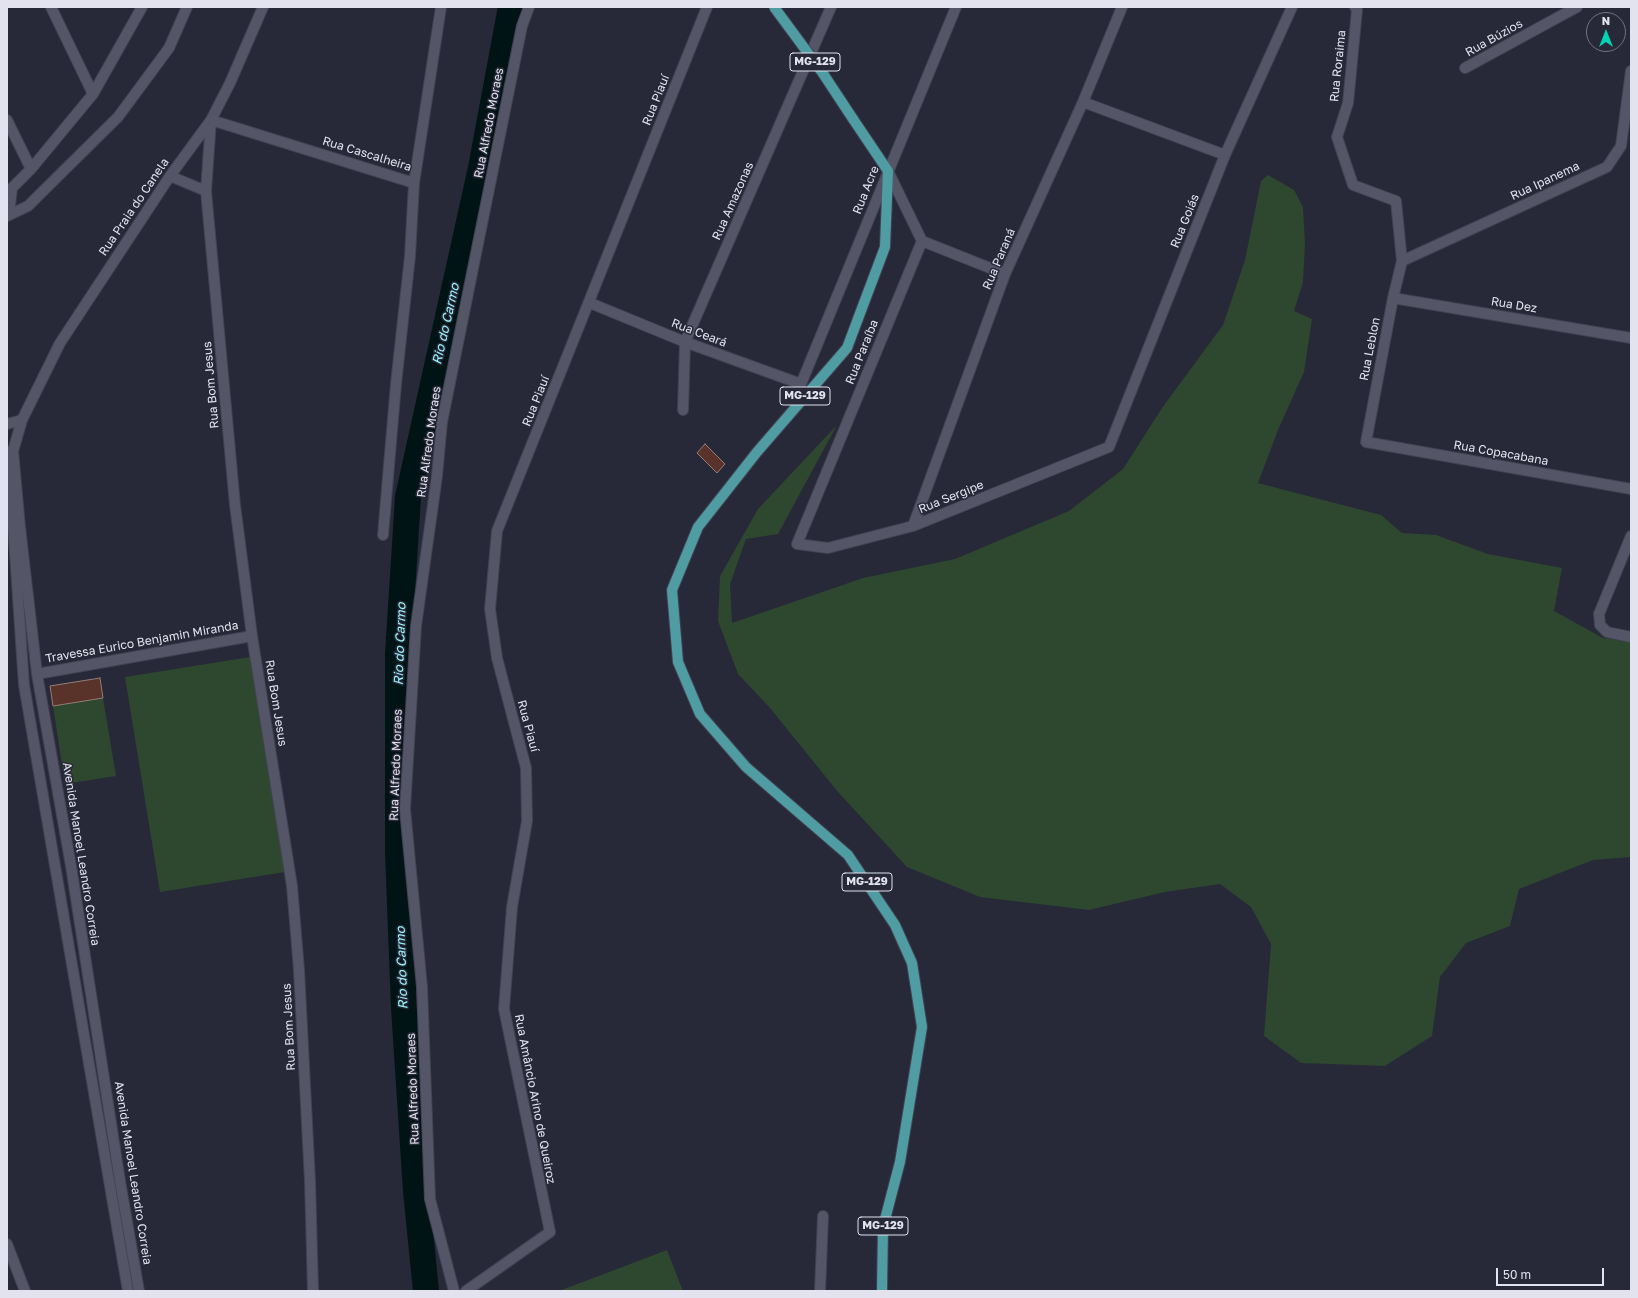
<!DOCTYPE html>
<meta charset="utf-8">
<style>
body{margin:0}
#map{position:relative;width:1638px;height:1298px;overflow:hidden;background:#272838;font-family:"Golos Text",sans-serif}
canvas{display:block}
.frame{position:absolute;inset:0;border:8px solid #e2e3ee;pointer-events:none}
.north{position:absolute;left:1586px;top:12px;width:40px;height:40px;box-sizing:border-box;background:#272838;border:1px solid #727381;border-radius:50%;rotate:0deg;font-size:11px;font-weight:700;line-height:16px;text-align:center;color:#e2e3ee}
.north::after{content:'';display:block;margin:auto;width:14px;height:18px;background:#02d5b6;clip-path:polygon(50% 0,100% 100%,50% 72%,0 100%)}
.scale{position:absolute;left:1496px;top:1268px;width:108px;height:18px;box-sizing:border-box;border:2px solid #e2e3ee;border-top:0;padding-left:5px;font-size:12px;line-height:14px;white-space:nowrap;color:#e2e3ee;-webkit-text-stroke:3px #272838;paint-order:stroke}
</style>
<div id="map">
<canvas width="1638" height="1298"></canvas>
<div class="frame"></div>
<div class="north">N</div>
<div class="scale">50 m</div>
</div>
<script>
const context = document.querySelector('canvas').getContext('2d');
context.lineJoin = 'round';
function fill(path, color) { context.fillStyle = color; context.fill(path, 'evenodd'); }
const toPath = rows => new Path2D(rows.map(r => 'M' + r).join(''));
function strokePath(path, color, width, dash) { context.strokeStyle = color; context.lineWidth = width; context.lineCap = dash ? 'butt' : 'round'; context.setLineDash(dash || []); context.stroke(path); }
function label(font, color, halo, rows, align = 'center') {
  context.font = font + ' "Golos Text",sans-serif'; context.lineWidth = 3; context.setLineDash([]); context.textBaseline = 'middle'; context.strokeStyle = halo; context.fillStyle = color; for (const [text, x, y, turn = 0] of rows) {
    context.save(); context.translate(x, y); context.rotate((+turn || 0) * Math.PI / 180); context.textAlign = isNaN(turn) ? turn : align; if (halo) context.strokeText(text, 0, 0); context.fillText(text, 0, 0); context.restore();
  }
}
fill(toPath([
 [1268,175,1294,190,1303,207,1305,244,1303,282,1294,311,1312,319,1304,372,1278,430,1258,483,1381,515,1402,533,1436,535,1488,554,1562,568,1554,611,1603,638,1631,641,1631,857,1593,860,1519,889,1510,926,1466,943,1440,977,1432,1036,1385,1066,1301,1063,1264,1036,1271,944,1251,907,1220,884,1165,892,1089,910,980,897,907,867,838,792,770,708,738,674,718,621,720,576,758,509,837,425,778,534,746,539,730,584,732,623,863,578,955,559,1069,511,1123,469,1162,408,1223,325,1245,260,1261,181],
 [250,657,285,872,160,892,125,677],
 [103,698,116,776,65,784,53,706],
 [667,1250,683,1291,559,1291]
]), '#2e472f');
strokePath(toPath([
 [426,1291,416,1191,404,1008,398,852,398,654,408,497,481,168,511,7]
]), '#001416', 26);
const building = toPath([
 [705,444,725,464,717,473,697,453,705,444],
 [100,678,103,698,53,706,50,686,100,678]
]);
fill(building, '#593229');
strokePath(building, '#957e78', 1);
const pedestrian = toPath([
 [8,452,24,685,128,1291]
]);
const minor = toPath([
 [51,7,93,94],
 [1355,7,1357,10,1348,103,1337,137,1353,185,1396,201,1402,261,1393,298,1366,442,1631,489],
 [1465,68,1577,7],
 [1083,102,1225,155],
 [7,120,31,169],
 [888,171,922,241,797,544,828,548,913,526,1109,447,1225,155,1292,7],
 [9,214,12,188,31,169,93,94,142,7],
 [922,241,1005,274],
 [1402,261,1607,167,1621,146,1631,71],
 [1393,298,1631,338],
 [590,303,685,342,801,384,956,7],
 [683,410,685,342,831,7],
 [913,526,1005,274,1083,102,1122,7],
 [383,535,396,384,410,256,414,183],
 [1631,536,1599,614,1600,625,1607,632,1631,637],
 [37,674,252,636],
 [7,1244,25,1291],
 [454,1291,430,1199,422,987,405,809,416,626,437,476,442,422,522,26,529,7],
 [466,1291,550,1232,504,1009,512,907,527,821,526,768,497,658,490,609,497,531,707,7],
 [820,1291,823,1216]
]);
const tertiary = toPath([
 [211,120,206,191,235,505,252,636,292,886,299,970,310,1181,313,1291],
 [211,120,414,183,441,7],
 [170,176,206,191],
 [7,216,28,206,118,117,169,48,187,7],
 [7,424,22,420],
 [139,1291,120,1181,71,866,37,674,20,527,13,451,22,420,60,343,170,176,211,120,230,83,263,7]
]);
const primary = toPath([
 [853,119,888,171,885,247,847,348,757,452,698,527,672,590,678,662,700,714,746,767,848,855,895,925,912,963,922,1027,900,1162,883,1227,882,1291]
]);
strokePath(pedestrian, '#424351', 12);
strokePath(minor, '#424351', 12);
strokePath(tertiary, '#424351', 12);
strokePath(primary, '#424351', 12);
strokePath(pedestrian, '#545567', 10);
strokePath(minor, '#545567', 10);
strokePath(tertiary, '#545567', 10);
strokePath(primary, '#4f9ca2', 10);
const primaryBridge = toPath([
 [774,7,822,72,853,119]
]);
strokePath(primaryBridge, '#424351', 12, []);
strokePath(primaryBridge, '#4f9ca2', 10);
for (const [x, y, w] of [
 [815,62,50],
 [805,396,50],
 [867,882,50],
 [883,1226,50]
]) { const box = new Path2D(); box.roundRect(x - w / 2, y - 9, w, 18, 3); context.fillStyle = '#272838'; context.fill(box); strokePath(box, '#e2e3ee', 1); }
label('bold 11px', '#e2e3ee', null, [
 ["MG-129",815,62],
 ["MG-129",805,396],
 ["MG-129",867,882],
 ["MG-129",883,1226]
]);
label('12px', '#e2e3ee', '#272838', [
 ["Rua Búzios",1494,38,-29],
 ["Rua Roraima",1338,66,-84],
 ["Rua Piauí",656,100,-68],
 ["Rua Alfredo Moraes",489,123,-79],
 ["Rua Cascalheira",367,154,17],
 ["Rua Ipanema",1545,181,-25],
 ["Rua Acre",866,190,-68],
 ["Rua Amazonas",733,201,-66],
 ["Rua Praia do Canela",134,207,-56],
 ["Rua Goiás",1185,221,-68],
 ["Rua Paraná",999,259,-67],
 ["Rua Dez",1514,305,9],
 ["Rua Ceará",699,333,21],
 ["Rua Leblon",1370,349,-79],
 ["Rua Paraíba",862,352,-68],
 ["Rua Bom Jesus",211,385,-95],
 ["Rua Piauí",536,401,-68],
 ["Rua Alfredo Moraes",429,442,-82],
 ["Rua Copacabana",1501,453,10],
 ["Rua Sergipe",951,497,-22],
 ["Travessa Eurico Benjamin Miranda",142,642,-10],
 ["Rua Bom Jesus",276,703,81],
 ["Rua Piauí",528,726,75],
 ["Rua Alfredo Moraes",396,765,-88],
 ["Avenida Manoel Leandro Correia",81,854,81],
 ["Rua Bom Jesus",289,1027,-93],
 ["Rua Alfredo Moraes",413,1089,-92],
 ["Rua Amâncio Arino de Queiroz",535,1099,79],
 ["Avenida Manoel Leandro Correia",133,1173,81]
]);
label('italic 13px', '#98f5fa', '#272838', [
 ["Rio do Carmo",446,324,-77],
 ["Rio do Carmo",400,644,-88],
 ["Rio do Carmo",402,968,-92]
]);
</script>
